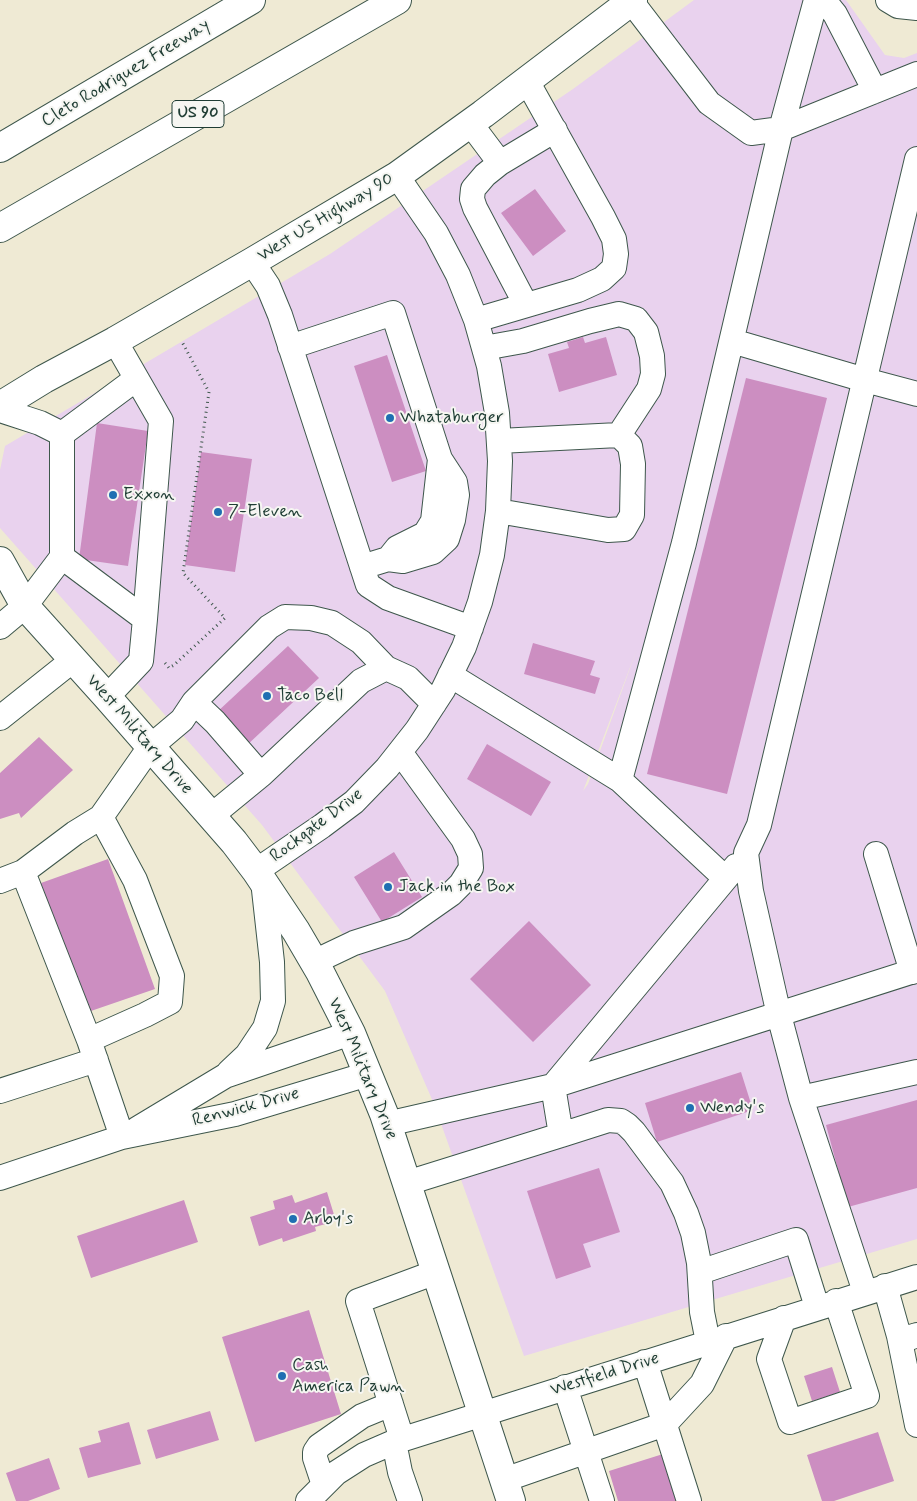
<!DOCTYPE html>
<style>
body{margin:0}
canvas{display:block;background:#efead4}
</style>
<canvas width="917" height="1501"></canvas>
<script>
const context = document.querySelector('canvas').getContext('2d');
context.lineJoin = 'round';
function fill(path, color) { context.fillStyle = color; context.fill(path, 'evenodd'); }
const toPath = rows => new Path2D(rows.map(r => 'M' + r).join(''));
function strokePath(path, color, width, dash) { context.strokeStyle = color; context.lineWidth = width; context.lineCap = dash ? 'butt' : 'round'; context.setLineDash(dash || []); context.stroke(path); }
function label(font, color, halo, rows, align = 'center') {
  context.font = font + ' Mynerve,sans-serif'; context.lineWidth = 4; context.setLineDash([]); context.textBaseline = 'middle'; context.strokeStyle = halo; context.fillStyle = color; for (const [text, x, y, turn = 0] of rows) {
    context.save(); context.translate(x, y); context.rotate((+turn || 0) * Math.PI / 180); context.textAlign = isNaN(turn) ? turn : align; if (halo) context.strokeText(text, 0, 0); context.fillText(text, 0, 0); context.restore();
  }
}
fill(toPath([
 [694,0,846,0,885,55,904,58,917,53,917,1239,524,1356,434,1104,385,991,262,825,0,528,0,470,5,446,330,254,573,89],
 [637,649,588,784,583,791]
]), '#e9d2ee');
fill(toPath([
 [535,189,566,231,533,256,501,213],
 [583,337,585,343,606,337,617,375,559,392,548,354,569,348,567,342],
 [387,355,426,471,392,482,354,366],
 [746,378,827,398,727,794,647,774],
 [97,423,148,431,128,566,79,559],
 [201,452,252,459,235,572,185,565],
 [533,643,595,661,590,675,600,678,595,694,524,674],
 [288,646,319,678,246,746,216,713],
 [39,737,73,770,21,818,19,813,0,819,0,773],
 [487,744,551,782,531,816,467,779],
 [394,852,422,897,382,922,354,877],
 [108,859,155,989,88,1012,41,883],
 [529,921,591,985,533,1042,470,979],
 [741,1072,753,1110,657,1142,645,1103],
 [917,1100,917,1188,848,1207,826,1125],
 [599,1168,620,1232,583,1244,591,1267,556,1279,527,1191],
 [327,1192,336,1221,315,1227,316,1231,283,1242,282,1238,259,1246,250,1217,275,1209,273,1201,292,1195,295,1203],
 [184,1200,198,1242,91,1278,77,1236],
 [309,1310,341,1414,255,1442,222,1337],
 [832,1367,840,1392,812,1401,804,1376],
 [210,1411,219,1440,156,1459,147,1430],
 [129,1422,141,1464,88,1478,79,1448,101,1442,98,1431],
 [878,1432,894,1481,834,1501,822,1501,807,1455],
 [663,1454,678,1501,618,1501,609,1471],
 [49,1458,60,1489,28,1501,16,1501,6,1473]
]), '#cc8ec1');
const minor = toPath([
 [818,0,826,3,835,14,875,91],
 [888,0,898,6,917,8],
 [631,1,709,103,751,133,781,129,917,74],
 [470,123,500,163],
 [252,262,268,286,280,315,368,585,388,598,471,628],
 [526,305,475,208,472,199,473,189,485,175,500,163,555,130],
 [476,320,578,290,602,279,614,268,616,254,614,239,603,217,527,81],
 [732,341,865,380,917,394],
 [290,347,393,313,440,459,455,482,457,495,453,520,447,539,433,552,403,561,388,559,362,567],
 [484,348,523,341,590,321,619,314,636,319,646,332,652,356,653,374,649,389,619,435],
 [0,410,40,423,62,434,62,557,25,606,0,627],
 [62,434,136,379],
 [498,511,608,530,624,529,632,515,633,464,630,446,619,435,499,441],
 [62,557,145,619,161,421,115,341],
 [389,558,397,548,425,534,433,521,440,459],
 [450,675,620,780],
 [107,697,141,661,145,619],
 [194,702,215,722,261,775],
 [0,718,73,660],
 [211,816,261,775,361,681,386,668,408,678,434,704],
 [101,817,150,747,182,720,194,702,269,627,285,617,311,618,332,623,361,642,386,668],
 [876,854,912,972],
 [256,871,322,826,354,802,387,768,417,730,443,690,464,647,480,602,492,555,498,511,500,461,497,413,489,366,476,320,458,275,436,233,397,176],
 [23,872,89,1040],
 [725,878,620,780,684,543,781,129,816,0],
 [0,881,23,872,75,833,101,817,135,880,172,976,170,1002,145,1015,89,1040,122,1137],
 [314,962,354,943,404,927,451,894,461,884,471,868,470,854,463,839,400,752],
 [229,1072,247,1055,265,1028,273,1001,272,962,263,881],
 [0,1091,96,1060],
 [801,1098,779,1015,751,891,746,853,759,825,917,159],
 [387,1124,553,1086,917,970],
 [137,1129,225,1076,351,1033],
 [561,1135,608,1120,621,1121,627,1125,634,1132,672,1183,686,1213,693,1233,699,1263,702,1312,708,1342],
 [0,1178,122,1137,235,1114,368,1074],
 [407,1183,561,1135,553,1086,736,866],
 [700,1272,796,1240,817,1307],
 [885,1286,899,1336,912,1337,917,1335],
 [865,1292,801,1098,917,1072],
 [784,1318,769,1359,790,1422,867,1396,836,1301],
 [899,1336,917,1425],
 [645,1362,689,1501],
 [565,1387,602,1501],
 [402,1439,358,1301,436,1272],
 [394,1442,400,1472,410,1501],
 [504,1480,665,1424,702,1384,726,1336],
 [324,1485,315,1458,315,1452,319,1446,362,1416,391,1404],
 [308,1501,336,1473,364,1455,394,1442,917,1277]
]);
const major = toPath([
 [0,406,44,379,115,341,252,262,397,176,483,114,633,0],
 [0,561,25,606,107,697,234,842,256,871,296,931,320,972,351,1033,384,1114,511,1501]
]);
const highway = toPath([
 [0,148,251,0],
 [0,228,397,0]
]);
strokePath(minor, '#3e574c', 26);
strokePath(major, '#3e574c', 30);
strokePath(highway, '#3e574c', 30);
strokePath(toPath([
 [165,663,169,668,174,665,225,618,183,573,209,392,181,340]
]), '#3e574c', 3, [1, 4]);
strokePath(minor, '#fff', 24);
strokePath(major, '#fff', 28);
strokePath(highway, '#fff', 28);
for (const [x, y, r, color] of [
 [390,418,5,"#1f6fb2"],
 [113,495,5,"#1f6fb2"],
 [218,512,5,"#1f6fb2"],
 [267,696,5,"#1f6fb2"],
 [388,887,5,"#1f6fb2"],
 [690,1108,5,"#1f6fb2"],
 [293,1219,5,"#1f6fb2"],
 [282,1376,5,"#1f6fb2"]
]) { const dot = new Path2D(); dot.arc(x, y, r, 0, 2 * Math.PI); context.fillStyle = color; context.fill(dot); strokePath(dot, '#f6f6f2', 2); }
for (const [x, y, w] of [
 [198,114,52]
]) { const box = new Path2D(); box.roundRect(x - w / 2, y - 13.5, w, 27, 4); context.fillStyle = '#f6f6f2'; context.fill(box); strokePath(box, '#1f3d34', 1); }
label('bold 16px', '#1f3d34', null, [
 ["US 90",198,114]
]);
label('18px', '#1f3d34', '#f6f6f2', [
 ["Cleto Rodriguez Freeway",126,74,-31],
 ["West US Highway 90",326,218,-31],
 ["West Military Drive",139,735,49],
 ["Rockgate Drive",317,826,-37],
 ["West Military Drive",362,1069,67],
 ["Renwick Drive",246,1108,-15],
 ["Westfield Drive",605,1375,-17]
]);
label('18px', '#1f3d34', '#f6f6f2', [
 ["Whataburger",400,418],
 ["Exxon",123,495],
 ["7-Eleven",228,512],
 ["Taco Bell",277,696],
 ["Jack in the Box",398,887],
 ["Wendy's",700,1108],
 ["Arby's",303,1219],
 ["Cash",292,1366],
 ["America Pawn",292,1387]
], 'left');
</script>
